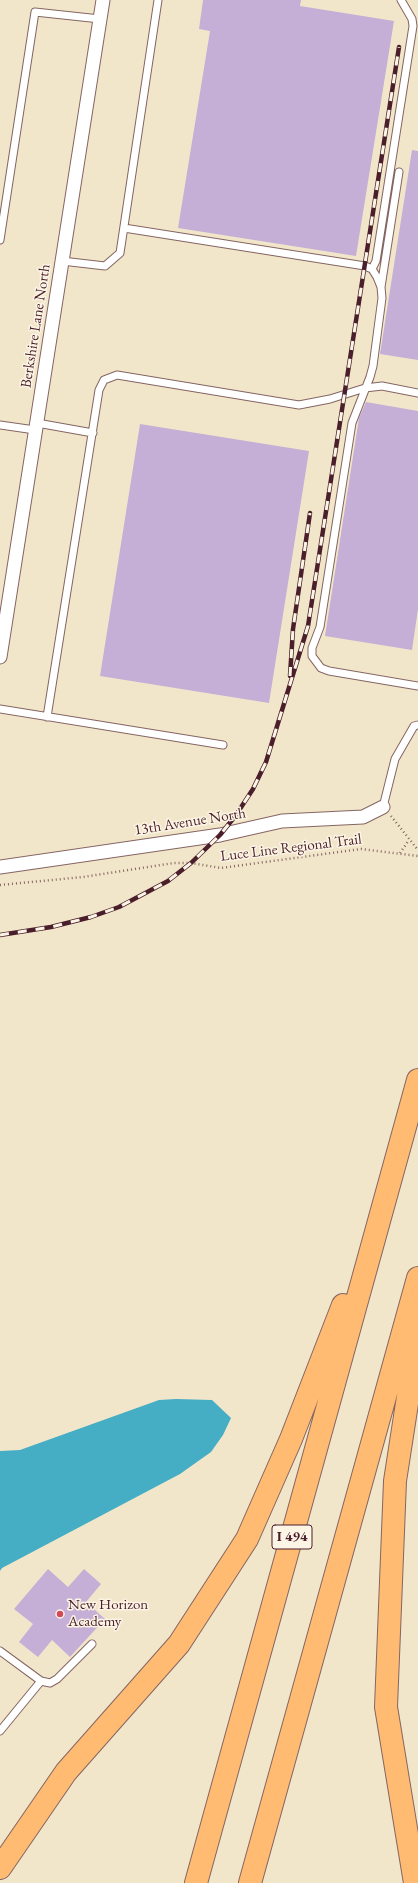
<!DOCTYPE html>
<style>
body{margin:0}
canvas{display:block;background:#f2e6ca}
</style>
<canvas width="418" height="1883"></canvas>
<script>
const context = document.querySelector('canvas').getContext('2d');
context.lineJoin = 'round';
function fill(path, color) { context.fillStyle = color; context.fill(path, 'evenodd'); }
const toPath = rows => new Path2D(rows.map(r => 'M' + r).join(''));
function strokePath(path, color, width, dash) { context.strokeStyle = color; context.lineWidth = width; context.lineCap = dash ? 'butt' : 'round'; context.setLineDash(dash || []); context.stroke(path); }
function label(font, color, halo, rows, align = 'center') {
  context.font = font + ' "EB Garamond",serif'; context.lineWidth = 3; context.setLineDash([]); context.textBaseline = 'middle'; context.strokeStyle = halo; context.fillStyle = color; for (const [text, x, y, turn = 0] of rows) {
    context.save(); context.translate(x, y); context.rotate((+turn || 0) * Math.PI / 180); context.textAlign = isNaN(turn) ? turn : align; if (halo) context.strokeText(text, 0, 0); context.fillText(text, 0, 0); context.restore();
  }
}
fill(toPath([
 [176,1399,212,1400,231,1418,223,1435,211,1452,180,1474,2,1568,0,1571,0,1451,20,1450,159,1400]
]), '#45adc4');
fill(toPath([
 [203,0,301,0,300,6,394,21,356,256,178,228,210,31,199,29],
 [412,150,418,151,418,360,380,354],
 [366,402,418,411,418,609,412,650,325,636,359,418],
 [140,424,309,451,269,703,100,676],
 [48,1569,68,1587,84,1569,101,1584,86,1602,105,1619,70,1657,52,1640,38,1657,19,1642,33,1624,14,1609]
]), '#c5afd7');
const service = toPath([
 [124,228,365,266,372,269,377,277,381,287,382,298,373,366,370,377,352,423,320,627,312,648,312,656,321,668,329,671,418,686],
 [0,240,35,12,100,19],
 [62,261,105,266,120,253,158,0],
 [372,269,376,261,413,26,412,19,401,0],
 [381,287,399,172],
 [37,423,93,433],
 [0,425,35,430],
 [0,709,223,745],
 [47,717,99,390,104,380,117,375,299,405,330,399,365,388,382,386,418,393],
 [383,807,395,759,414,726,418,725],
 [0,1651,41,1681,0,1731],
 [41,1681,50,1683,57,1679,92,1644]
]);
const minor = toPath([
 [0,657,103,0],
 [0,867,220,835,282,821,363,817,383,807]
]);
const motorway = toPath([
 [0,1868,66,1772,179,1644,247,1539,291,1439,343,1305],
 [196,1883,418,1080],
 [250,1883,418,1278],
 [415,1883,386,1707,395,1481,414,1358,417,1316]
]);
strokePath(service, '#856563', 9);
strokePath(minor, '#856563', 15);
strokePath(motorway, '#856563', 24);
strokePath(toPath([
 [391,816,418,850],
 [400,853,409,840],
 [0,885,83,877,174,863,191,863,221,868,361,849,418,856]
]), '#856563', 2.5, [1, 3]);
strokePath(service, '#fff', 7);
strokePath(minor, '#fff', 13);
strokePath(motorway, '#febb71', 22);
const rail = toPath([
 [290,676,293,629,310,513],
 [0,935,51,927,91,917,119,907,168,881,191,863,220,835,236,815,253,789,266,762,308,626,399,47]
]);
strokePath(rail, '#4a1f2b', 4.5);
strokePath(rail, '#fcf5e5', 3, [9]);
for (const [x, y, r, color] of [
 [60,1614,4,"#d1495b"]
]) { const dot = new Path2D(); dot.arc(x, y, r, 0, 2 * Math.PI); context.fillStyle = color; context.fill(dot); strokePath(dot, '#fcf5e5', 1.5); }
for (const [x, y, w] of [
 [292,1537,40]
]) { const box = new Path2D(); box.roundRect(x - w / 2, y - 12, w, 24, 3); context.fillStyle = '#fcf5e5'; context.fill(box); strokePath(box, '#4a1f2b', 1); }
label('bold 14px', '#4a1f2b', null, [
 ["I 494",292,1537]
]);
label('15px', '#4a1f2b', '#fcf5e5', [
 ["Berkshire Lane North",36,326,-81],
 ["13th Avenue North",190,822,-9],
 ["Luce Line Regional Trail",291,848,-7]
]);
label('15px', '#4a1f2b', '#fcf5e5', [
 ["New Horizon",68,1605],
 ["Academy",68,1622]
], 'left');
</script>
